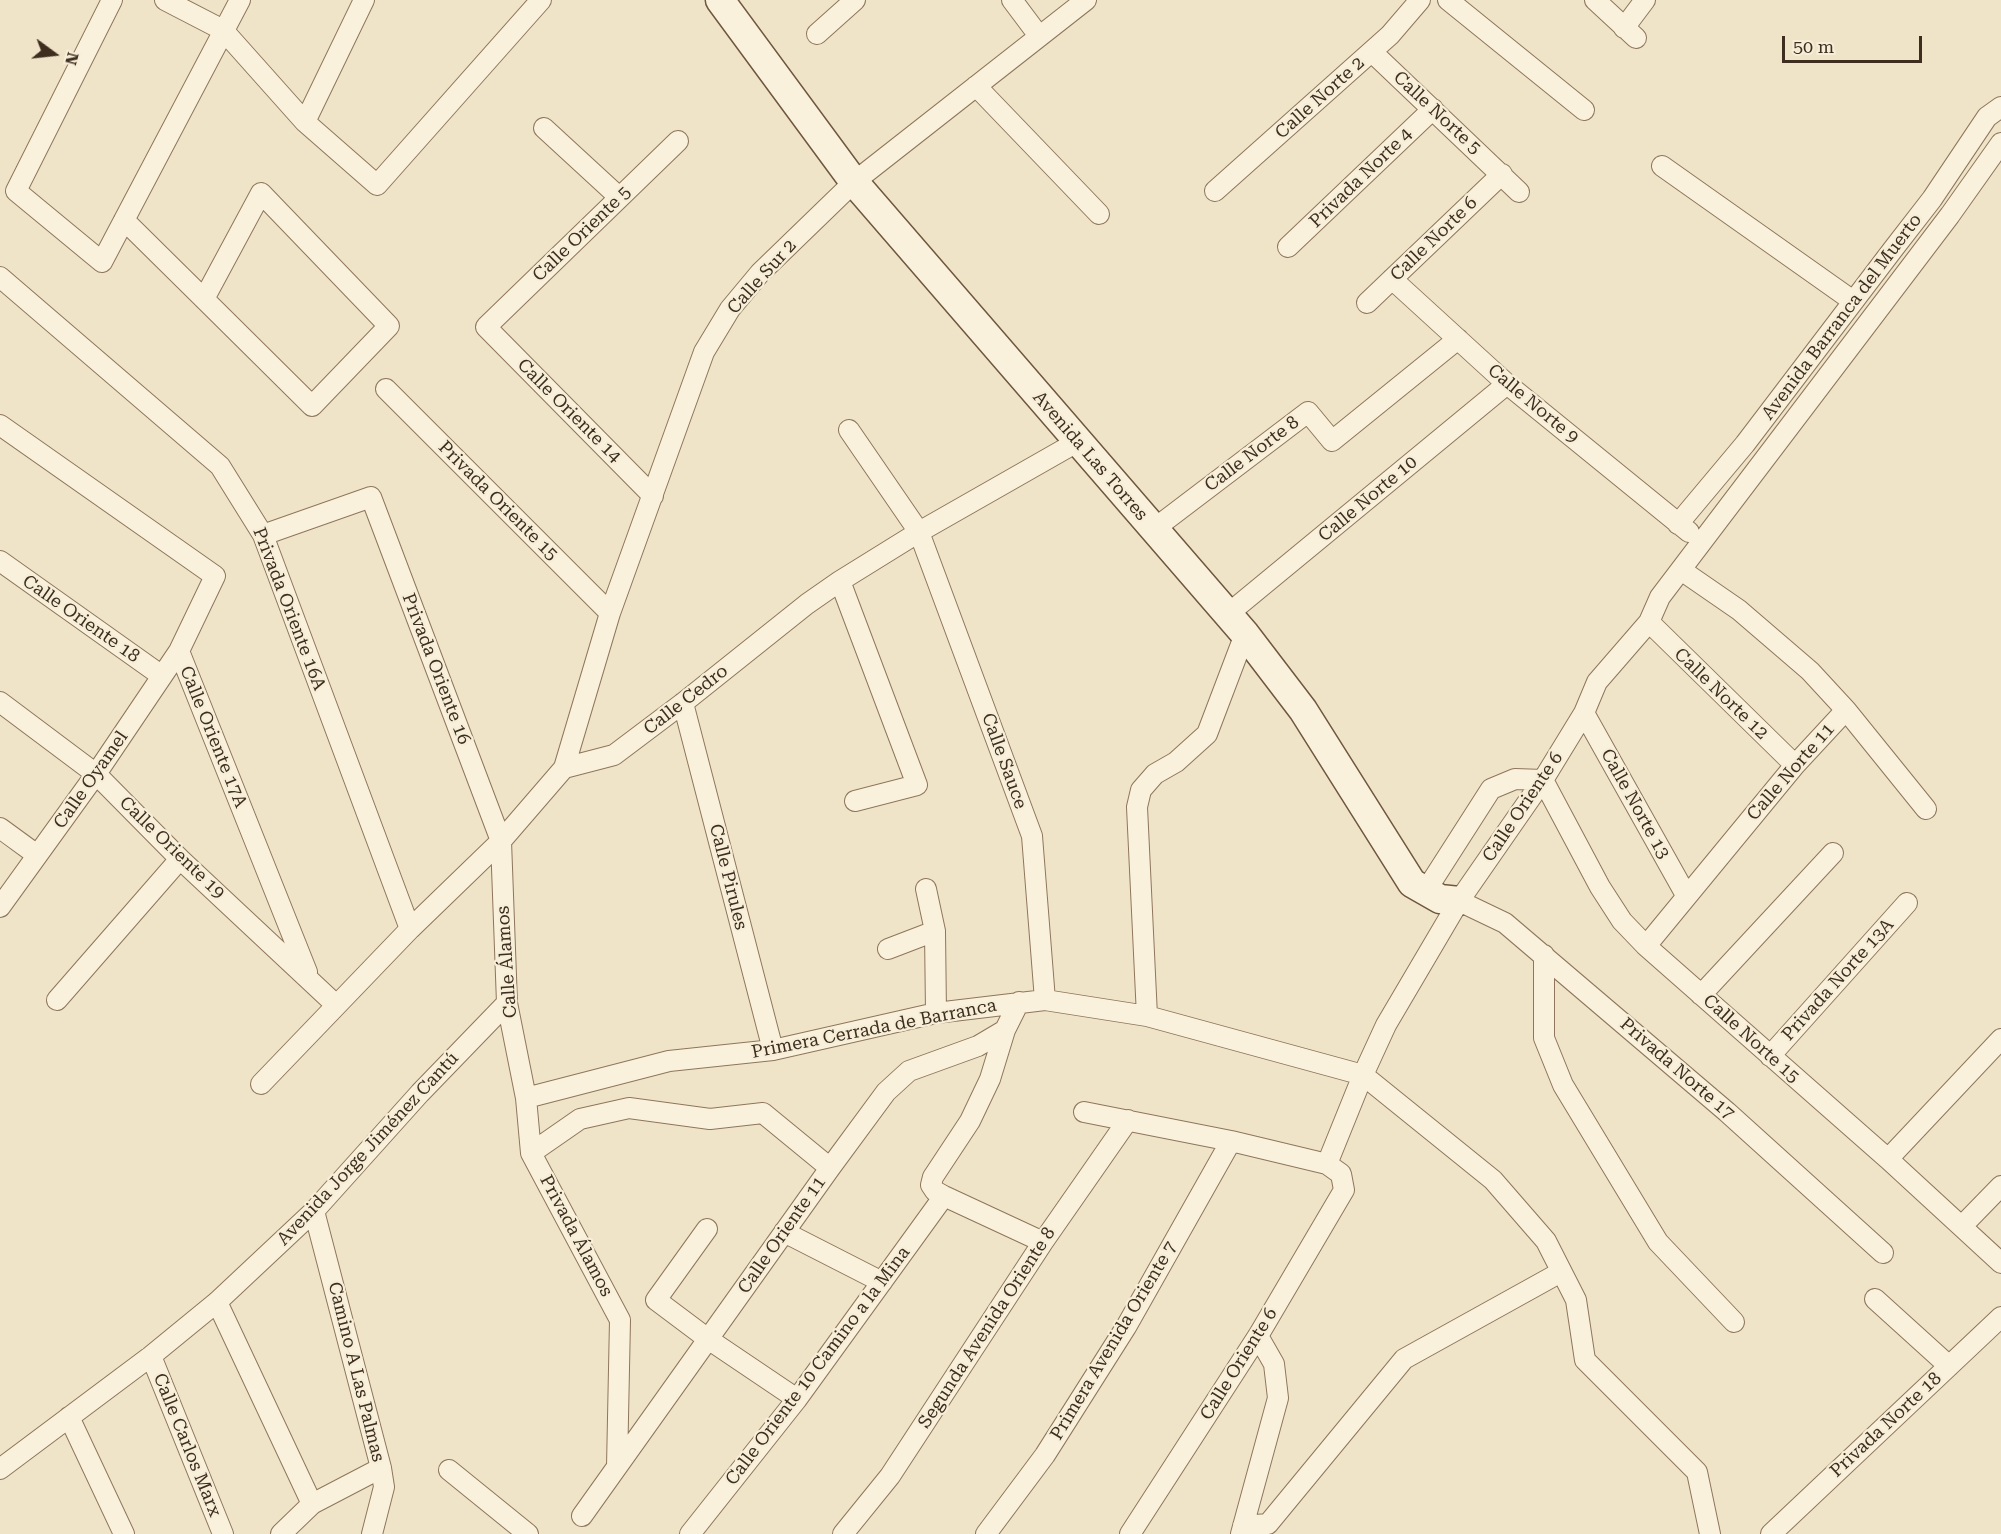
<!DOCTYPE html>
<meta charset="utf-8">
<style>
body{margin:0}
#map{position:relative;width:2001px;height:1534px;overflow:hidden;background:#f0e4c8;font-family:"Roboto Serif",serif}
canvas{display:block}
.north{position:absolute;left:24px;top:24px;width:60px;height:60px;-webkit-text-stroke:4px #f7eed8;paint-order:stroke;rotate:105deg;font-size:16px;font-weight:700;line-height:24px;text-align:center;color:#3d2e20}
.north::after{content:'';display:block;margin:auto;width:21px;height:27px;background:#3d2e20;clip-path:polygon(50% 0,100% 100%,50% 72%,0 100%)}
.scale{position:absolute;left:1782px;top:36px;width:140px;height:27px;box-sizing:border-box;border:3px solid #3d2e20;border-top:0;padding-left:8px;font-size:18px;line-height:21px;white-space:nowrap;color:#3d2e20;-webkit-text-stroke:4px #f7eed8;paint-order:stroke}
</style>
<div id="map">
<canvas width="2001" height="1534"></canvas>
<div class="north">N</div>
<div class="scale">50 m</div>
</div>
<script>
const context = document.querySelector('canvas').getContext('2d');
context.lineJoin = 'round';
const toPath = rows => new Path2D(rows.map(r => 'M' + r).join(''));
function strokePath(path, color, width, dash) { context.strokeStyle = color; context.lineWidth = width; context.lineCap = dash ? 'butt' : 'round'; context.setLineDash(dash || []); context.stroke(path); }
function label(font, color, halo, rows, align = 'center') {
  context.font = font + ' "Roboto Serif",serif'; context.lineWidth = 4.5; context.setLineDash([]); context.textBaseline = 'middle'; context.strokeStyle = halo; context.fillStyle = color; for (const [text, x, y, turn = 0] of rows) {
    context.save(); context.translate(x, y); context.rotate((+turn || 0) * Math.PI / 180); context.textAlign = isNaN(turn) ? turn : align; if (halo) context.strokeText(text, 0, 0); context.fillText(text, 0, 0); context.restore();
  }
}
const street = toPath([
 [112,0,16,191,102,262,240,0],
 [165,0,223,30,305,122,377,185,541,0],
 [1012,0,1039,36],
 [1448,0,1584,110],
 [1595,0,1636,38],
 [1624,28,1645,0],
 [817,34,855,0],
 [1372,52,1519,192],
 [976,86,1099,214],
 [305,122,364,0],
 [544,128,619,197],
 [1662,166,1853,301],
 [1215,191,1390,35,1420,0],
 [124,220,204,299,312,406,389,326,261,193,204,299],
 [1288,247,1433,109],
 [0,277,220,466,263,535,410,929],
 [1392,279,1507,384,1689,532],
 [1367,303,1502,174],
 [386,389,610,613],
 [0,425,215,576,179,651,96,774,0,907],
 [849,430,919,532,1032,836,1045,1000],
 [653,496,486,327,678,141],
 [1678,524,1745,444,1894,248,1932,199,1987,117,2001,107],
 [1154,529,1308,412,1332,441,1458,339],
 [263,535,371,497,501,841,507,1003,526,1098,531,1153,620,1320,617,1467],
 [0,561,162,676],
 [1681,570,1739,610,1810,671,1846,710,1926,809],
 [840,581,917,785,855,801],
 [1228,614,1507,384],
 [1649,622,1795,765],
 [179,651,307,972],
 [0,702,96,774,180,859,335,1004],
 [683,703,773,1050],
 [1584,713,1686,895],
 [564,768,610,613,704,352,730,309,760,273,854,182,1086,0],
 [0,828,37,855],
 [926,889,935,931,936,1013],
 [1425,892,1491,789,1515,779,1543,780,1600,887,1622,921,1646,946,1888,1159,2001,1263],
 [1459,901,1505,923,1727,1112,1883,1253],
 [1646,946,1795,765,1846,710],
 [888,949,935,931],
 [1544,955,1544,1038,1563,1085,1658,1242,1734,1322],
 [1701,995,1833,853],
 [57,1000,180,859],
 [1147,1016,1137,807,1141,790,1155,774,1176,762,1207,734,1245,634],
 [1005,1030,990,1079,970,1121,933,1177,931,1185,935,1191,944,1196,1043,1242],
 [1770,1056,1907,903],
 [261,1084,410,929,501,841,564,768,614,755,683,703,807,604,840,581,919,532,1077,442],
 [526,1098,669,1061,773,1050,936,1013,1045,1000,1147,1016,1363,1075,1493,1180,1546,1241,1576,1300,1585,1360,1697,1472,1710,1534],
 [1084,1112,1231,1141,1327,1164,1341,1174,1344,1190,1258,1336,1130,1534],
 [531,1153,580,1119,629,1108,710,1119,763,1113,830,1168],
 [1888,1159,2001,1039],
 [1327,1164,1363,1075,1386,1025,1459,901,1543,780,1584,713,1597,682,1649,622,1660,597,1950,215,2001,143],
 [314,1211,381,1468,384,1487,372,1534],
 [1962,1226,2001,1186],
 [707,1229,656,1300,708,1339,797,1399],
 [784,1232,882,1282],
 [1875,1299,1949,1366],
 [217,1302,312,1504],
 [151,1356,223,1534],
 [69,1417,124,1534],
 [0,1469,151,1356,217,1302,314,1211,420,1093,507,1003],
 [449,1470,528,1534],
 [582,1516,830,1168,886,1092,909,1071,978,1046,1005,1030,1019,1002],
 [1243,1526,1268,1524,1404,1359,1561,1272],
 [281,1534,312,1504,381,1468],
 [690,1534,797,1399,944,1196],
 [843,1534,890,1476,1043,1242,1128,1120],
 [986,1534,1045,1455,1126,1327,1231,1141],
 [1241,1534,1278,1398,1274,1364,1258,1336],
 [1771,1534,2001,1317]
]);
const secondary = toPath([
 [720,0,854,182,1245,634,1303,710,1412,883,1440,899,1459,901]
]);
strokePath(street, '#8d765c', 22);
strokePath(secondary, '#6f573f', 31);
strokePath(street, '#faf1dc', 20);
strokePath(secondary, '#faf1dc', 28);
label('18px', '#3d2e20', '#f7eed8', [
 ["Calle Norte 2",1320,98,-42],
 ["Calle Norte 5",1437,113,43],
 ["Privada Norte 4",1361,178,-44],
 ["Calle Oriente 5",582,234,-44],
 ["Calle Norte 6",1434,239,-44],
 ["Calle Sur 2",762,277,-48],
 ["Avenida Barranca del Muerto",1842,317,-53],
 ["Calle Norte 9",1533,404,40],
 ["Calle Oriente 14",569,411,45],
 ["Calle Norte 8",1252,454,-37],
 ["Avenida Las Torres",1090,456,49],
 ["Calle Norte 10",1368,499,-40],
 ["Privada Oriente 15",498,501,45],
 ["Privada Oriente 16A",289,609,69],
 ["Calle Oriente 18",81,619,35],
 ["Privada Oriente 16",436,669,69],
 ["Calle Norte 12",1721,694,44],
 ["Calle Cedro",686,700,-38],
 ["Calle Oriente 17A",213,737,68],
 ["Calle Sauce",1004,761,70],
 ["Calle Norte 11",1791,772,-49],
 ["Calle Oyamel",91,780,-55],
 ["Calle Norte 13",1635,804,61],
 ["Calle Oriente 6",1523,807,-56],
 ["Calle Oriente 19",172,848,44],
 ["Calle Pirules",728,877,76],
 ["Calle Álamos",507,962,-94],
 ["Privada Norte 13A",1838,980,-48],
 ["Primera Cerrada de Barranca",874,1029,-11],
 ["Calle Norte 15",1751,1039,42],
 ["Privada Norte 17",1677,1069,41],
 ["Avenida Jorge Jiménez Cantú",368,1149,-47],
 ["Calle Oriente 11",782,1235,-55],
 ["Privada Álamos",576,1236,62],
 ["Segunda Avenida Oriente 8",987,1328,-57],
 ["Primera Avenida Oriente 7",1114,1341,-59],
 ["Calle Oriente 6",1239,1364,-58],
 ["Calle Oriente 10 Camino a la Mina",818,1366,-53],
 ["Camino A Las Palmas",356,1372,76],
 ["Privada Norte 18",1886,1425,-43],
 ["Calle Carlos Marx",187,1445,68]
]);
</script>
